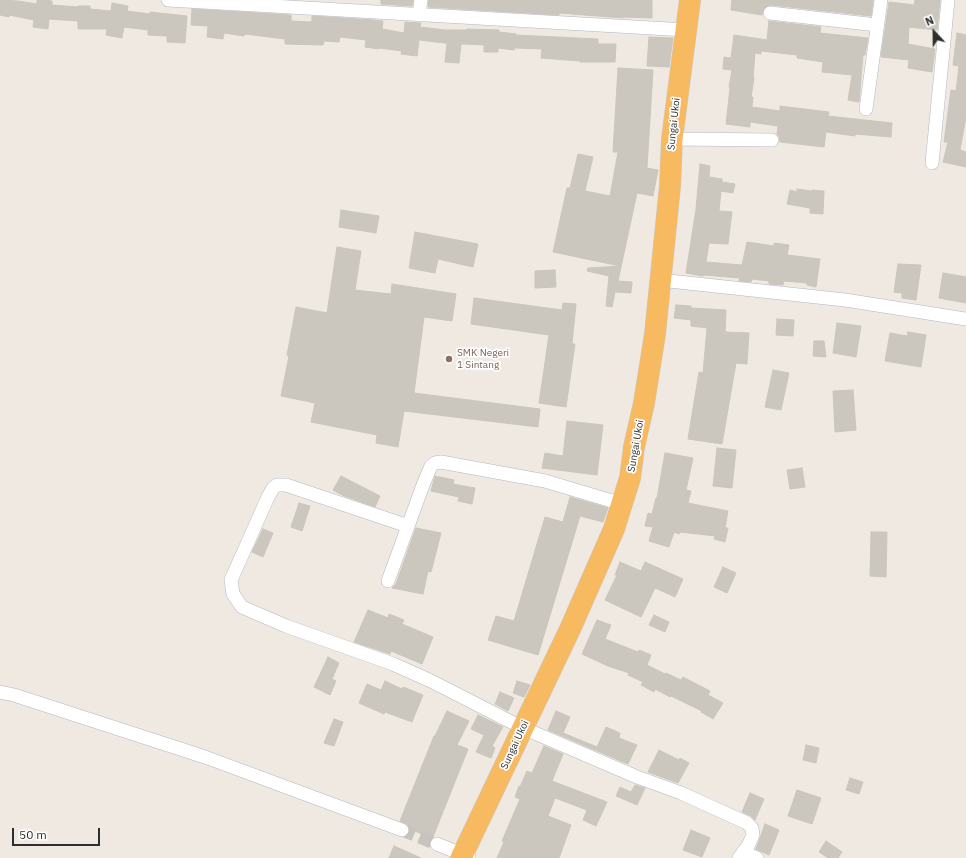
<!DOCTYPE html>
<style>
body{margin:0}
#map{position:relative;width:966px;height:858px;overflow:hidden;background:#efe9e1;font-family:"IBM Plex Sans",sans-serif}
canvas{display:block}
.north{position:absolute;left:914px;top:12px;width:40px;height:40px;-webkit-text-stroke:3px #fff;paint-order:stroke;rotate:338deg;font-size:11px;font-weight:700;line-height:16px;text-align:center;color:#2e2e2e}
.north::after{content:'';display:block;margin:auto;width:14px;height:18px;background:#2e2e2e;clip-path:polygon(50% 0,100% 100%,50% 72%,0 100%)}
.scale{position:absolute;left:12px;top:828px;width:88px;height:18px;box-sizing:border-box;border:2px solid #2e2e2e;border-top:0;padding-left:5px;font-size:12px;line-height:14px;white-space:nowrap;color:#2e2e2e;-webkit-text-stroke:3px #fff;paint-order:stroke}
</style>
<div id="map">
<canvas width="966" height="858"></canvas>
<div class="north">N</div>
<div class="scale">50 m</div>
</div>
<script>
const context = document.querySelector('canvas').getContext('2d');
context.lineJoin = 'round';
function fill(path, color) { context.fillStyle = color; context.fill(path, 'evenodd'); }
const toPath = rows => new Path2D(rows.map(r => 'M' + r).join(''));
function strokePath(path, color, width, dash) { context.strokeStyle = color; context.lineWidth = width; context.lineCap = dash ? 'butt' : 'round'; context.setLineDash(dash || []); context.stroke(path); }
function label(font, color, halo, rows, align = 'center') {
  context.font = font + ' "IBM Plex Sans",sans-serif'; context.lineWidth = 3.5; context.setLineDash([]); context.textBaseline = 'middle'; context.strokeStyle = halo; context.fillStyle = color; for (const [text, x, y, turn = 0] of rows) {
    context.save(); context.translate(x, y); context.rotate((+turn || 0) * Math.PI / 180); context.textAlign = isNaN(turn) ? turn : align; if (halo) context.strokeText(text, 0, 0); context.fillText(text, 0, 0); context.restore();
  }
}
const building = toPath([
 [0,0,18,1,37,4,37,0,44,0,52,1,52,5,78,7,78,6,90,6,90,9,111,11,112,3,128,6,127,11,150,14,150,12,187,16,185,43,167,42,167,36,148,35,148,30,124,27,122,38,106,35,107,29,78,29,78,21,49,19,48,29,33,27,34,20,9,15,9,17,0,15,0,0],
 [381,0,413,0,412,6,381,4,381,0],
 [429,0,652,0,652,18,623,17,623,18,559,13,559,15,428,7,429,0],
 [732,0,873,0,871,16,771,5,764,8,762,15,731,10,732,0],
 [915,0,940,0,937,30,909,27,908,44,935,49,932,72,908,68,909,60,881,57,889,2,914,5,915,0],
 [192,9,291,15,291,21,310,22,312,21,312,16,374,20,383,21,382,29,404,33,405,22,421,23,420,27,445,30,467,30,467,29,499,30,499,32,516,34,516,35,598,39,598,44,616,44,615,62,580,62,580,61,541,58,542,49,515,48,514,50,498,48,498,52,484,52,484,45,463,44,461,44,459,63,445,62,447,43,444,43,419,40,417,56,401,54,402,51,379,48,379,49,365,47,366,40,340,37,339,42,324,41,323,45,285,44,285,39,245,34,244,36,224,33,223,39,207,37,208,26,191,25,192,9],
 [769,21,821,27,820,33,868,38,865,55,863,55,859,102,848,100,852,75,822,72,823,62,797,58,797,55,761,51,761,54,755,53,753,78,754,78,751,97,753,97,752,107,780,111,780,106,829,112,828,116,892,123,891,137,855,134,855,136,826,132,824,147,780,142,779,136,777,134,778,126,750,122,750,127,726,124,730,88,729,87,732,70,723,69,724,57,731,58,734,35,767,40,769,21],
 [957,33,966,35,966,117,960,150,966,152,966,167,943,162,948,142,944,142,951,90,956,91,959,66,953,65,957,33],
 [649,37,673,38,669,67,647,66,649,37],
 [618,68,653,70,647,168,658,170,653,196,637,193,618,281,632,282,631,293,615,292,612,307,606,306,609,276,587,271,588,268,620,266,553,252,567,188,570,188,578,154,593,157,585,191,610,196,618,152,613,152,618,68],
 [700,164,710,166,709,177,722,179,722,182,735,184,733,193,721,191,719,211,732,212,728,244,709,243,706,262,742,265,747,242,774,246,774,243,789,245,787,255,820,259,816,287,807,285,807,283,784,281,783,285,769,284,769,281,752,279,751,282,739,281,740,278,704,275,703,276,686,273,696,209,700,164],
 [797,189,812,191,812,190,824,191,823,214,810,213,810,208,787,204,790,190,797,192,797,189],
 [341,210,379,216,376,233,339,227,341,210],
 [415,232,478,244,473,267,438,259,435,273,409,268,415,232],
 [337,247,361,251,355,290,391,294,392,284,456,294,452,321,424,317,414,393,540,409,538,427,404,411,398,447,376,443,377,435,311,422,315,403,281,396,289,356,287,355,296,307,327,313,337,247],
 [898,264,921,265,916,300,902,298,902,293,894,292,898,264],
 [555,270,556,287,535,288,535,271,555,270],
 [943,273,966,277,966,303,939,298,943,273],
 [474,298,562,310,563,303,576,304,572,344,575,344,566,407,539,403,549,335,471,324,474,298],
 [676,305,691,306,691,308,726,310,725,332,749,333,747,364,736,363,722,444,688,439,699,372,703,373,707,328,691,326,691,320,674,318,676,305],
 [777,319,794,320,793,336,776,335,777,319],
 [837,323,861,326,856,357,833,353,837,323],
 [908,332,926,335,921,367,885,361,890,333,907,336,908,332],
 [814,341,824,341,826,357,813,356,814,341],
 [773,370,789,373,781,410,765,407,773,370],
 [853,390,856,430,835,432,833,391,853,390],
 [567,421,603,425,597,475,542,468,545,453,563,456,567,421],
 [717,448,736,450,732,488,713,486,717,448],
 [665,453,693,458,686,490,691,491,688,503,728,511,725,528,728,528,725,542,714,539,715,536,680,532,679,534,674,532,669,547,649,541,653,527,645,526,648,513,652,514,656,498,657,498,665,453],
 [802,468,805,487,790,489,787,470,802,468],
 [341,476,380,496,375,507,342,495,333,490,341,476],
 [435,476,454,480,453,484,475,488,472,504,458,501,459,497,431,491,435,476],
 [570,497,608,508,603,522,580,516,538,655,488,640,496,616,514,621,545,517,563,522,570,497],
 [299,503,310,506,302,531,291,527,299,503],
 [416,528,441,533,431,572,428,571,423,594,392,588,396,584,416,528],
 [263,529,273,533,263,557,252,552,263,529],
 [871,532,887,532,886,577,870,576,871,532],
 [620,562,641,571,645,562,683,579,675,597,655,588,641,617,605,600,617,575,615,575,620,562],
 [723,567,736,573,727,593,714,587,723,567],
 [368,610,388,618,389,614,404,620,402,624,433,637,422,664,391,651,390,654,354,642,368,610],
 [654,615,669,622,665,632,649,625,654,615],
 [597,620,611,625,605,639,638,652,639,650,651,655,647,665,665,674,666,673,681,680,683,677,710,691,708,695,723,703,713,719,701,712,702,711,671,696,670,697,655,689,654,692,641,685,643,682,628,675,629,673,608,666,582,654,597,620],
 [328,657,339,663,332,679,336,681,330,695,314,687,328,657],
 [385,681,402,689,403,687,423,695,412,722,385,712,384,714,359,703,367,684,381,690,385,681],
 [517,681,530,685,524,697,513,693,517,681],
 [500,692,514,698,508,711,495,704,500,692],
 [447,711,469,721,457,745,468,749,433,837,432,838,410,829,408,825,400,821,434,736,435,736,447,711],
 [556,711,570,717,563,733,597,747,606,727,620,733,619,738,637,745,628,764,548,730,556,711],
 [478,715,503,727,492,746,495,748,491,758,476,752,484,735,471,729,478,715],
 [334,719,343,722,334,746,324,743,334,719],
 [806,745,819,748,816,763,803,760,806,745],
 [544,746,563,754,552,781,607,802,596,826,583,820,587,810,555,798,548,816,571,825,559,858,497,858,504,842,502,841,520,799,515,797,519,786,520,787,527,771,532,773,544,746],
 [659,750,679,760,680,758,689,763,678,783,648,772,659,750],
 [850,778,863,782,859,794,846,790,850,778],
 [635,785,645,788,637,805,616,796,620,787,631,792,635,785],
 [797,790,821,798,812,824,788,816,797,790],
 [750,793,764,799,755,820,751,816,742,812,750,793],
 [765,824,779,830,769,855,756,849,765,824],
 [691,830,710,838,702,857,683,850,691,830],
 [826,841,842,852,838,858,828,858,819,852,826,841],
 [394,846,421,858,389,858,394,846]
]);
fill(building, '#cbc7bf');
strokePath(building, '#cbc5ba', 1);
strokePath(toPath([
 [402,830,437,844]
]), '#c8c4bd', 13, [13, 6]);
const minor = toPath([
 [168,0,686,30],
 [770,13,877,25],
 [419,15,421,0],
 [866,109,881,0],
 [672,139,772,140],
 [932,163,948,0],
 [660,280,845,300,966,319],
 [408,526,286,485,277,485,273,488,268,497,231,580,233,594,242,607,286,626,393,664,431,681,523,728,637,777,681,793,747,823,752,828,753,835,748,846,739,858],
 [388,581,423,485,431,466,435,463,441,462,545,481,622,504],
 [0,692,14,695,205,757,402,830],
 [437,844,469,857],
 [743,852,757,858]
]);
const trunk = toPath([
 [461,858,571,627,614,529,630,478,634,447,644,403,655,334,670,186,672,139,690,0]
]);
strokePath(minor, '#b4b7c1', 14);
strokePath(trunk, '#c9c9c9', 22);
strokePath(minor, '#fff', 13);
strokePath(trunk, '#f8ba60', 21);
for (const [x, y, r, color] of [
 [449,359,4,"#8d6e63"]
]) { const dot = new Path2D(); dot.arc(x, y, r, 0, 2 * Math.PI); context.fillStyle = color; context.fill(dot); strokePath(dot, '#fff', 1.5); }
label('10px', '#2e2e2e', '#fff', [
 ["Sungai Ukoi",674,124,-84],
 ["Sungai Ukoi",636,446,-80],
 ["Sungai Ukoi",515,745,-65]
]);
label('10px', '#785e54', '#fff', [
 ["SMK Negeri",457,353],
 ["1 Sintang",457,365]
], 'left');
</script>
